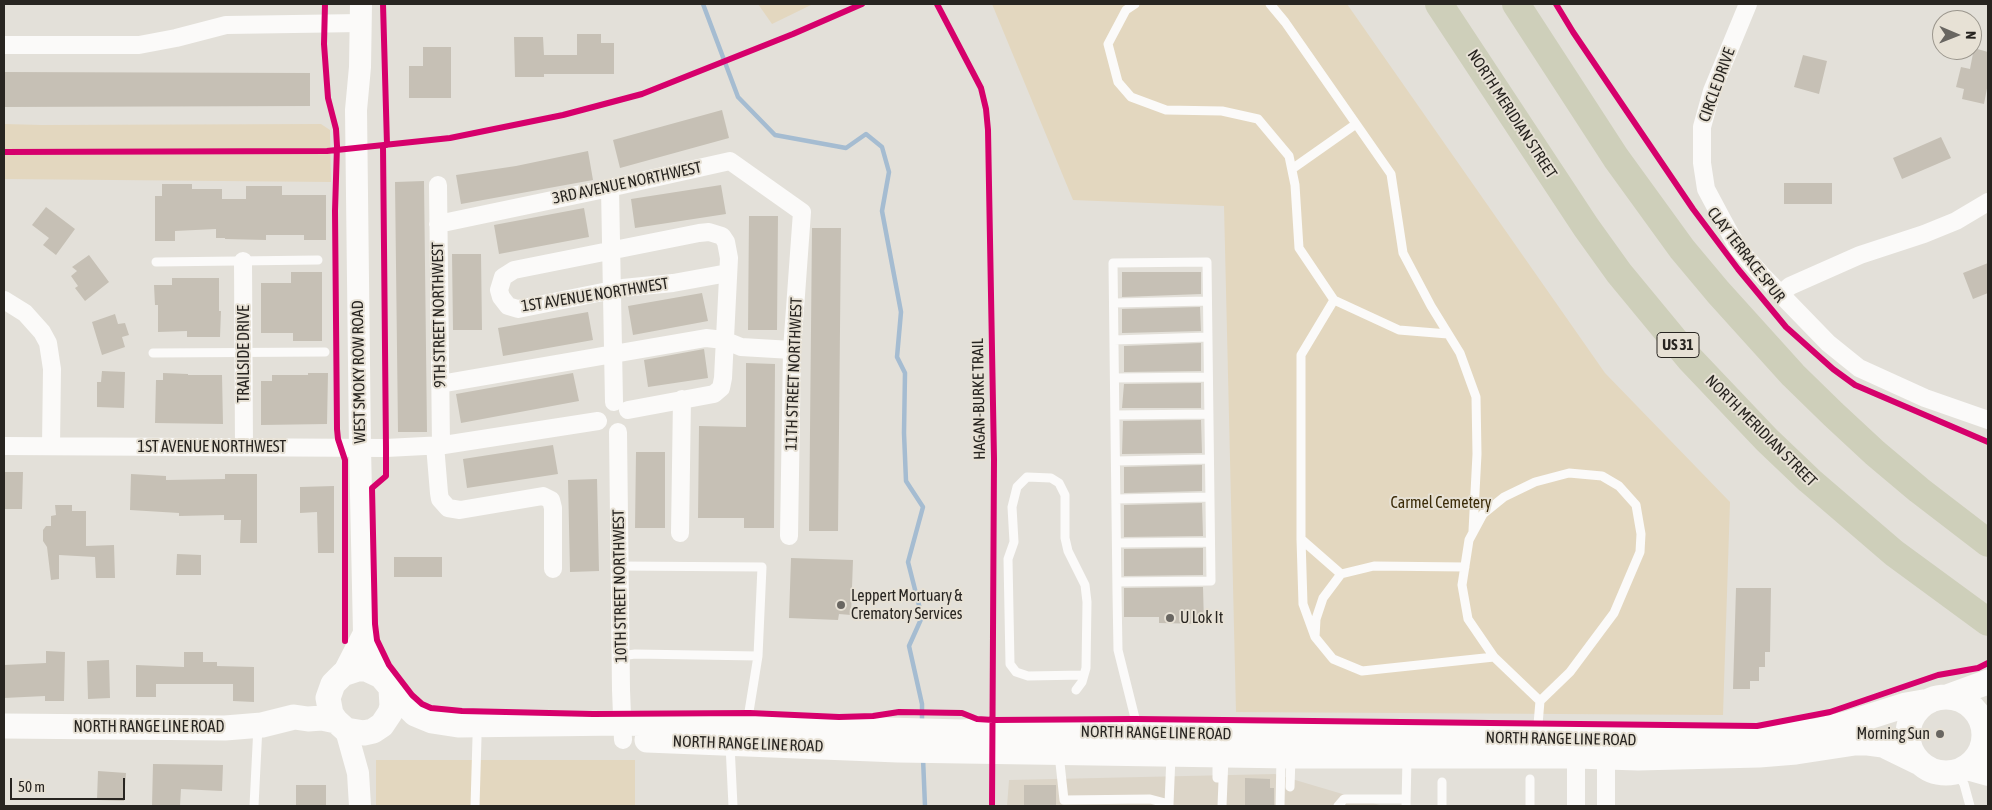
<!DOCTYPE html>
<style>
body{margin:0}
#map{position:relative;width:1992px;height:810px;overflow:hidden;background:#e3e0d9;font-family:"Asap Condensed",sans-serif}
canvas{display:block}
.frame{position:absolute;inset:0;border:5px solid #282521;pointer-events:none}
.north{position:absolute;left:1932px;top:10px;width:50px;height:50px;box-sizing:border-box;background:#e7e1d5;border:1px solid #9b968d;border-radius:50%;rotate:91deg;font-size:14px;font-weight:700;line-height:20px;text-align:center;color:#282521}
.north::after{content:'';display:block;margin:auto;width:18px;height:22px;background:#696661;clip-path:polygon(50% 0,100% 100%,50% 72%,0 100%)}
.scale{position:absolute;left:10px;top:778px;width:115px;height:22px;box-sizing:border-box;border:2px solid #282521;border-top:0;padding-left:6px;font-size:15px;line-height:18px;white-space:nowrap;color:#282521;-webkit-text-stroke:4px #e7e1d5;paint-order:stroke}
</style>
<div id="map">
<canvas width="1992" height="810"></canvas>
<div class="frame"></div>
<div class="north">N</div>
<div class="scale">50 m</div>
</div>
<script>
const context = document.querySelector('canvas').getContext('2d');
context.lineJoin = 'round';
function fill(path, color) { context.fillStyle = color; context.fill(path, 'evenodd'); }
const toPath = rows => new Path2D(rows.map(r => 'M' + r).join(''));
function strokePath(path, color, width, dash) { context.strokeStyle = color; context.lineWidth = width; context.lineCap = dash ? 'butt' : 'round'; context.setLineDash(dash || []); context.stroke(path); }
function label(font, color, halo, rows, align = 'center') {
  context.font = font + ' "Asap Condensed",sans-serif'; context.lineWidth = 4; context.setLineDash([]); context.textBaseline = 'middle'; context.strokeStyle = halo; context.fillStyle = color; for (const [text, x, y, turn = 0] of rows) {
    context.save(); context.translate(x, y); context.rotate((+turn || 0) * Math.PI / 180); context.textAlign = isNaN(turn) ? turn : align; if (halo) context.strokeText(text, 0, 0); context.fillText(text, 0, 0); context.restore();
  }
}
fill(toPath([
 [1275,774,1383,806,1007,806,1009,780]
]), '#dcd5c8');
fill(toPath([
 [758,4,813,4,772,24],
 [992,4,1347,4,1605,373,1730,502,1723,715,1236,712,1224,206,1073,200],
 [4,124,42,125,321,124,330,130,331,182,4,179],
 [376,760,635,760,635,806,376,806]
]), '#e3d7bf');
strokePath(toPath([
 [703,4,738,97,775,135,846,148,866,134,882,147,889,172,882,211,901,312,897,357,905,373,904,433,906,481,923,507,908,562,922,617,909,646,922,704,922,722],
 [923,758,925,806]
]), '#a5bcd1', 4.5);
fill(toPath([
 [577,34,601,34,601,43,614,43,614,74,544,74,544,77,515,77,514,37,543,37,544,55,577,55],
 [423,47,451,47,451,98,409,98,409,66,423,66],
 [1974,48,1988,52,1988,83,1984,104,1962,99,1964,89,1956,87,1961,67,1970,69],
 [1803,55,1827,61,1819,94,1794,87],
 [4,72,310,73,310,106,4,107],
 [722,110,729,138,620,168,613,140],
 [1941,137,1951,158,1902,179,1893,158],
 [588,151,593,180,461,204,456,175,516,166],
 [424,181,427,432,398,432,395,182],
 [1784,183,1832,183,1832,204,1784,204],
 [162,184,192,184,192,189,222,189,222,199,246,199,246,186,282,186,282,195,326,195,326,240,304,240,304,235,266,235,266,240,225,239,225,238,216,238,216,229,175,231,175,241,155,241,155,196,162,196],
 [721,185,726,214,635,228,631,199],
 [46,207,75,229,56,255,43,245,49,238,32,225],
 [584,208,589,237,499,254,494,225],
 [749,216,778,216,777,330,748,330],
 [812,228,841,228,838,531,809,531],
 [452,254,481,254,482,330,453,330],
 [89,255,109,282,85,301,75,288,78,286,71,276,77,271,72,267],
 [1988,263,1988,293,1973,299,1963,273],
 [291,272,322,272,322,341,293,341,293,333,261,333,261,283,291,283],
 [1122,272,1201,272,1201,294,1122,297],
 [172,278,219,278,219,311,221,311,220,337,187,337,187,331,158,332,158,305,155,305,154,285,172,285],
 [702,293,708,321,633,335,628,306],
 [1200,307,1201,331,1122,333,1122,309],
 [588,312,593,340,503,356,498,328],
 [115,314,118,324,125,323,129,335,122,337,125,347,102,355,92,322],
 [1201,343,1201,371,1124,372,1124,346],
 [704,349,708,378,648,387,644,360],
 [746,363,775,364,774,528,744,528,744,518,698,518,699,426,746,427],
 [102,371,125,372,124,408,97,407,97,382,101,382],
 [163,373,188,374,188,375,222,375,223,424,155,423,156,380,163,380],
 [308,373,328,373,327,424,261,425,261,381,272,381,272,375,308,375],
 [573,373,579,401,461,423,456,394],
 [1201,383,1201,408,1122,408,1124,384],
 [1201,420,1202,453,1122,454,1123,421],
 [553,445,558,474,467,488,463,459],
 [636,452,665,452,665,528,635,528],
 [1202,465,1202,491,1124,493,1124,467],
 [4,472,23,472,22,509,4,509],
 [131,474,166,476,166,480,225,479,225,474,257,474,257,543,240,543,241,520,224,520,224,515,179,516,179,513,130,510],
 [597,479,599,571,570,572,568,480],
 [334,486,334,553,318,553,317,512,300,513,300,487],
 [1202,503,1203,536,1124,537,1124,505],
 [55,505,72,505,72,511,86,511,86,546,114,545,115,578,96,578,95,557,59,555,59,579,51,580,47,547,43,541,43,530,46,526,51,526,51,516,56,515],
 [1203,548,1203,575,1124,576,1124,549],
 [177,554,201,555,201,575,176,575],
 [394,557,442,557,442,577,394,577],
 [791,558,853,560,851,615,839,614,838,620,789,618],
 [1203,587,1204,624,1159,623,1159,617,1124,617,1124,588],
 [1736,588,1771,588,1770,652,1765,652,1765,667,1759,667,1759,681,1750,681,1750,689,1733,689],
 [46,651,65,652,64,701,45,701,45,696,4,698,4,665,46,663],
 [184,652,203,652,203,662,217,662,217,666,254,667,254,702,233,701,233,684,156,684,156,697,136,697,136,665,184,667],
 [109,660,110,698,88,699,87,661],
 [153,764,223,765,222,791,181,789,180,806,152,806],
 [98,771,126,773,124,801,97,800],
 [1245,778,1270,779,1270,788,1274,788,1274,806,1245,806],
 [296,785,326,785,326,806,296,806],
 [1024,785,1056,785,1056,806,1024,806]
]), '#c6c0b5');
strokePath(toPath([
 [1135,4,1126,10,1108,44,1118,82,1131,97,1166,110,1222,111,1258,119,1289,156,1295,185,1299,248,1334,300,1301,355,1301,539,1303,604,1315,637],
 [1270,4,1285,22,1391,174,1403,253,1431,306,1460,353,1476,397,1477,454,1473,531],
 [1292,169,1356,124],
 [156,262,318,260],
 [1334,300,1399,330,1448,334],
 [1114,303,1207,301],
 [1114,340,1208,337],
 [153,353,325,352],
 [1115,378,1208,377],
 [1115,415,1209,414],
 [1116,461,1209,459],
 [1116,499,1210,497],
 [1301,539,1341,574],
 [1117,543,1210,542],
 [619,566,762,567,758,656,747,724],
 [1465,567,1374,566,1341,574,1323,598,1316,619,1315,637,1333,659,1362,671,1494,657],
 [1117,582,1211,581,1207,262,1113,263,1117,593,1118,650,1138,730],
 [621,656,635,654,758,656],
 [1076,690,1082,682,1086,668,1087,602,1085,585,1068,551,1065,538,1065,495,1059,483,1051,478,1027,477,1017,487,1012,507,1014,542,1008,559,1010,664,1016,672,1028,676,1084,675],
 [1537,736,1540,701,1570,672,1614,613,1640,552,1641,534,1636,505,1619,486,1602,476,1569,473,1535,482,1504,497,1483,514,1469,540,1462,585,1468,619,1494,657,1540,701],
 [730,745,733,806],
 [1059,754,1064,800,1150,799,1169,804,1169,806],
 [1955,771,1964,784,1970,806],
 [1217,778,1217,757],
 [1530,779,1530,806],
 [1290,787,1291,757],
 [1169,804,1171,756],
 [254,806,258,726],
 [475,806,477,738],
 [1222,806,1224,757],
 [1280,806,1281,757],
 [1338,806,1344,799,1406,799],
 [1406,806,1407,758],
 [1442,806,1442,782]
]), '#fbfaf9', 9);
strokePath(toPath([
 [1748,4,1712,91,1702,127,1702,163,1706,189,1722,219,1738,248,1761,274,1828,343,1859,368,1925,398,1988,420],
 [4,45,139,45,176,38,226,25,361,23],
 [438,185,441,445],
 [610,188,614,402],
 [438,224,600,190,730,161,802,212,792,350,789,536],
 [243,261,244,447],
 [1781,294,1790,286,1860,255,1924,234,1956,221,1988,202],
 [4,300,25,313,42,332,48,343,52,369,51,446],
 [440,384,706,338,724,340,741,347,792,350],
 [628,410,714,394,721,388,723,378,729,258,726,242,722,236,709,232,699,233,514,270,503,277,499,290,501,297,508,306,518,309,623,288,673,283,728,273],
 [618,432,621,690,623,740],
 [435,445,439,493,440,499,448,508,460,510,543,496,551,500,553,508,553,569],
 [4,446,386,448,444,445,598,421],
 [680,533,682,399],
 [1576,806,1576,745],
 [1606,806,1606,747]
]), '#fbfaf9', 18);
strokePath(toPath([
 [361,4,360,67,356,110,360,448,364,633,381,676],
 [343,674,364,633],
 [346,730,358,773,360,806],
 [1983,738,1988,742],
 [1963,768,1988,775]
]), '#fbfaf9', 22);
strokePath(toPath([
 [391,689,392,706,390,713,382,725,373,731,364,733,346,730,336,721,331,714,328,698,333,684,343,674,358,669,366,669,381,676,404,703,415,714,432,721,458,725,622,723,962,732,993,730,1217,734,1717,740,1817,731,1846,724,1906,705,1929,701],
 [1947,697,1988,682],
 '1908 735a38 38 0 1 1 76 0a38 38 0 1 1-76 0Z',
 [4,726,225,728,262,725,294,717,308,719,322,718,336,721],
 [647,740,898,750,1291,756,1576,756,1638,758,1759,755,1796,752,1855,743,1868,743,1883,745,1920,763]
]), '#fbfaf9', 25);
strokePath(toPath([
 [1439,4,1586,227,1619,273,1690,359,1767,440,1809,480,1894,553,1988,622],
 [1516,4,1616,158,1682,249,1718,292,1793,375,1833,414,1875,453,1919,490,1988,543]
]), '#cecfba', 28);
strokePath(toPath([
 [325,4,324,44,328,98,336,129,337,146,335,211,337,429,338,439,345,460,345,641],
 [383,4,387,145],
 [937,4,981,88,986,109,988,130,994,459,992,806],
 [1556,4,1573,32,1693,209,1738,269,1786,327,1833,369,1855,385,1988,442],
 [383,146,386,448,386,476,372,488,375,624,377,640,389,665,412,695,422,704,431,708,462,711,593,714,750,713,839,717,873,716,899,712,962,713,977,719,993,720,1135,719,1757,726,1830,712,1938,675,1978,668,1988,663],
 [4,152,327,151,450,138,563,115,642,94,793,34,862,4]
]), '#d6006c', 6);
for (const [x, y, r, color] of [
 [841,605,5,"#696661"],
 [1170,618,5,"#696661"],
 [1940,734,5,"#696661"]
]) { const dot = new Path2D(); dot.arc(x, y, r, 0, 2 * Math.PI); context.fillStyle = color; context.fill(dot); strokePath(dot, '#e7e1d5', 2); }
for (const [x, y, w] of [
 [1678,345,42]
]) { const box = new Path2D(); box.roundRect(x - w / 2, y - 12.5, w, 25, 4); context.fillStyle = '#e7e1d5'; context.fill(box); strokePath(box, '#282521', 1); }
label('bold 15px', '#282521', null, [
 ["US 31",1678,345]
]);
label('16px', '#282521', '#e7e1d5', [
 ["CIRCLE DRIVE",1717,85,-70],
 ["NORTH MERIDIAN STREET",1512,114,57],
 ["3RD AVENUE NORTHWEST",627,183,-12],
 ["CLAY TERRACE SPUR",1746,255,52],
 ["1ST AVENUE NORTHWEST",595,295,-9],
 ["9TH STREET NORTHWEST",439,315,-91],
 ["TRAILSIDE DRIVE",244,354,-90],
 ["WEST SMOKY ROW ROAD",359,372,-91],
 ["11TH STREET NORTHWEST",794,374,-88],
 ["HAGAN-BURKE TRAIL",979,399,-91],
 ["NORTH MERIDIAN STREET",1761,431,45],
 ["1ST AVENUE NORTHWEST",212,447],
 ["10TH STREET NORTHWEST",620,586,-91],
 ["NORTH RANGE LINE ROAD",149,727],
 ["NORTH RANGE LINE ROAD",1156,733,1],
 ["NORTH RANGE LINE ROAD",1561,739,1],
 ["NORTH RANGE LINE ROAD",748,744,2]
]);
label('16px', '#3c2c09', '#e7e1d5', [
 ["Carmel Cemetery",1441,503]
]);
label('16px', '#282521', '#e7e1d5', [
 ["Leppert Mortuary &",851,596],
 ["Crematory Services",851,614],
 ["U Lok It",1180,618],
 ["Morning Sun",1930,734,"right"]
], 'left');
</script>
